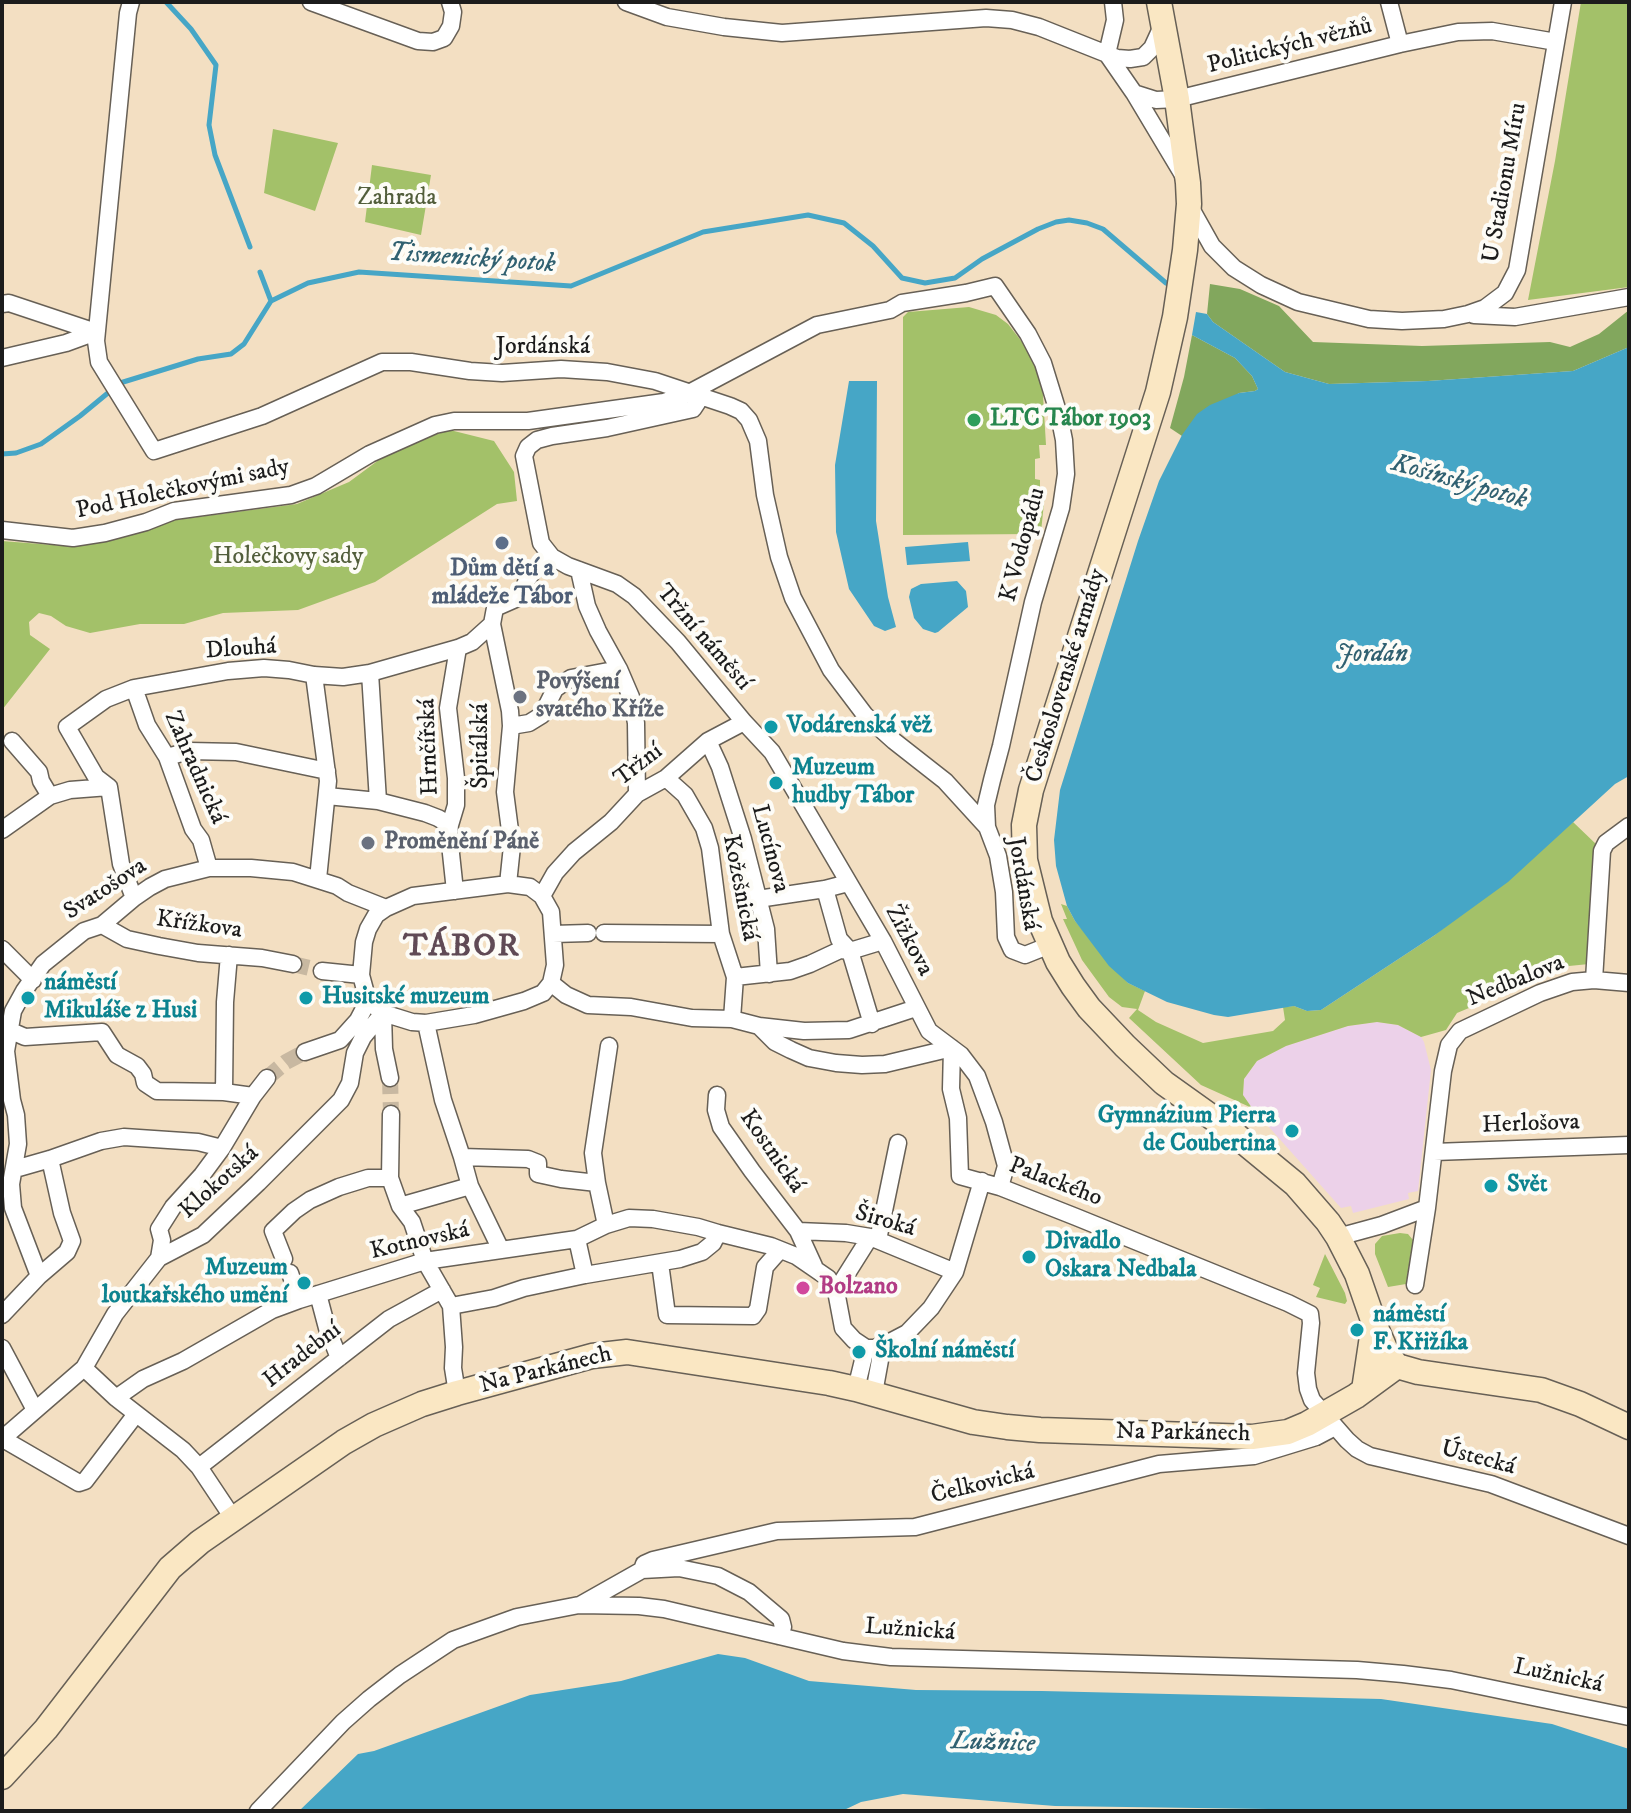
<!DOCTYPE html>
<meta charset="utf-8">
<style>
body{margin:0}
#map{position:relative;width:1631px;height:1813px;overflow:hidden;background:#f3dfc2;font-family:"IM FELL DW Pica",serif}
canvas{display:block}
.frame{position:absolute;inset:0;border:4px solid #1c1c1c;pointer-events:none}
</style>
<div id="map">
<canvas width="1631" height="1813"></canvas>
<div class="frame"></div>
</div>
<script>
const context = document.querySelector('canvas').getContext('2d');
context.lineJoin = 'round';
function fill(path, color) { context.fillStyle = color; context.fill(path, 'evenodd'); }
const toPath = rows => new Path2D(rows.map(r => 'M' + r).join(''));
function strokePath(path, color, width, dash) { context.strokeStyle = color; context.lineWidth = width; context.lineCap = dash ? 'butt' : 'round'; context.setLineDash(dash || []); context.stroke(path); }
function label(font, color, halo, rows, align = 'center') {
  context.font = font + ' "IM FELL DW Pica",serif'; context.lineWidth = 8; context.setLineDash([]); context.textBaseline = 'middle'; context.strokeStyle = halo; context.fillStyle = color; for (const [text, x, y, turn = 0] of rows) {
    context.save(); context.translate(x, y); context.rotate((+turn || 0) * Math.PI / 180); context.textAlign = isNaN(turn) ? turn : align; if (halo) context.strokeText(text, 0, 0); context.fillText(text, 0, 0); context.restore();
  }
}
fill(toPath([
 [1377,1022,1398,1025,1421,1037,1424,1042,1431,1070,1418,1191,1408,1193,1409,1199,1353,1213,1351,1206,1341,1208,1252,1108,1243,1095,1244,1079,1257,1061,1286,1046,1348,1026]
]), '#ecd1e9');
fill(toPath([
 [1581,2,1629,2,1629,287,1528,300,1555,161],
 [273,129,338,143,315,211,264,193],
 [372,165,431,175,421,235,365,222],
 [969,307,996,315,1008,324,1033,356,1041,379,1043,395,1046,445,1039,445,1040,458,1035,459,1035,479,1040,480,1040,493,1045,493,1041,532,1033,534,903,535,903,317,908,312],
 [450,430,494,441,514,472,517,501,497,504,375,582,298,610,223,613,184,624,140,624,90,633,66,626,51,616,39,613,29,622,30,635,50,649,2,710,2,541,66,546,108,541,175,520,297,504,349,482,395,448],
 [1573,822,1597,845,1589,964,1569,966,1457,1013,1446,1030,1421,1037,1398,1025,1377,1022,1348,1026,1286,1046,1257,1061,1244,1079,1243,1095,1252,1108,1201,1085,1129,1018,1137,1009,1122,1007,1109,997,1082,960,1063,919,1067,919,1061,904,1067,906,1075,921,1128,983,1145,991,1138,1010,1156,1022,1203,1043,1273,1031,1285,1020,1283,1007,1294,1006,1307,1011,1321,1010,1435,935],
 [1400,1233,1408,1234,1413,1240,1406,1284,1388,1287,1375,1254,1375,1244,1382,1236],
 [1325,1254,1345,1293,1347,1301,1345,1304,1316,1297,1320,1288,1313,1285]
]), '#a3c169');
fill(toPath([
 [1210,284,1240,289,1279,306,1313,342,1422,346,1550,342,1570,347,1599,334,1629,310,1629,347,1573,371,1428,381,1329,384,1285,372,1213,322,1207,314],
 [1192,335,1235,358,1252,376,1258,389,1255,391,1239,393,1182,436,1170,428,1184,377]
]), '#82a75d');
fill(toPath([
 [1196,312,1207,314,1213,322,1285,372,1329,384,1428,381,1573,371,1629,347,1629,776,1615,784,1508,882,1435,935,1321,1010,1307,1011,1294,1006,1228,1017,1214,1015,1167,1002,1128,983,1109,966,1075,921,1067,906,1056,866,1054,840,1060,790,1138,541,1159,481,1182,435,1197,414,1210,405,1239,393,1255,391,1258,389,1252,376,1235,358,1192,335],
 [849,381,877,381,876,521,888,597,896,627,885,631,874,626,849,589,836,532,835,465],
 [968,542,970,561,907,565,905,547],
 [957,581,966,591,968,607,938,632,935,633,923,629,914,618,909,597,911,589,921,584],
 [718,1654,745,1658,809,1681,916,1690,1042,1691,1381,1699,1552,1724,1629,1749,1629,1811,1411,1811,1055,1806,903,1794,861,1802,842,1811,299,1811,358,1754,374,1751,530,1695,621,1681]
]), '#46a6c6');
strokePath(toPath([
 [166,2,191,29,216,65,209,125,215,155,250,247],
 [260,272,271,301],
 [2,454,16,453,41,444,80,416,120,383,198,359,231,354,244,344,271,301,308,283,359,272,571,286,703,232,808,215,844,223,873,246,902,278,925,283,955,278,982,259,1038,229,1056,222,1069,220,1087,223,1103,229,1166,283]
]), '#46a6c6', 5);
strokePath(toPath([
 [293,964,322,971],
 [267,1078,286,1062,305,1052],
 [390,1078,391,1114]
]), '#c8b8a1', 16, [16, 8]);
const minor = toPath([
 [131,2,128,13,96,341,99,362,154,451,262,416,382,362,411,362,470,371,502,373,561,369,607,372,655,381,730,406,741,411,749,420,758,441,765,495,779,557,793,598,831,670,865,715,894,741,945,781,987,827,998,856,1004,892,1006,937,1012,950,1025,955,1050,945],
 [311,2,418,41,433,42,444,38,451,26,453,12,450,2],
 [626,2,667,17,724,27,782,33,986,18,1012,20,1039,27,1117,58,1130,59,1143,57,1152,48,1163,24],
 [1389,2,1400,44],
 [1107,54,1134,93,1183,175],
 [1107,54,1115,20,1113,2],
 [1134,93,1156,100,1177,99,1400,44,1458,32,1492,31,1556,42],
 [1189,205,1212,246,1234,268,1261,285,1298,302,1369,319,1402,321,1444,319,1468,314,1485,308,1505,293,1517,270,1563,2],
 [2,304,9,303,96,332],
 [1474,315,1515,317,1629,297],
 [2,358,66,343,96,332],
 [698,396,697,403,693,409,607,428,552,436,537,440,528,447,524,456,541,543,552,557,568,566,617,584,634,596,678,642,744,722,772,752,883,941,929,1031,961,1055,977,1076,994,1122,1006,1166,1000,1187],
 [2,530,73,538,105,533,146,522,174,511,291,495,316,486,370,454,435,425,454,421,528,421,664,402,689,393,817,325,890,310,902,303,966,293,995,286,1028,334,1043,363,1059,415,1064,440,1066,474,1061,508,1033,602,1001,746,992,780,986,805,987,827],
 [579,570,587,606,598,631,619,669,631,697,636,723,637,794],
 [370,673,378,801],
 [314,675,328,781,318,879],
 [134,688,147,725,167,757,193,829,201,840,209,868],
 [511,726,529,723,542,715,555,689,571,678,619,669],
 [12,741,39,772,41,781,50,796],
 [708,741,720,767,743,839,766,929,769,974],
 [167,757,189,751,236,752,327,771],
 [666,778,685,795,704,828,710,848,721,934,735,977,732,1019],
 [109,787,96,777,67,727,106,699,134,688,228,671,264,668,289,670,314,675,343,677,370,673,458,648,472,642,492,624],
 [109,787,121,864,134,898],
 [327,796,378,801,425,813,438,818,450,825],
 [2,830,50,796,70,790,109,787],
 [508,884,530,887,542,896,551,912,555,965,551,983,543,993,524,1001,474,1015,426,1023,412,1022,383,1013,368,1001,361,975,364,942,368,929,376,915,386,908,413,896,508,884],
 [508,884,512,846,505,792,511,726,510,711,492,624,495,608,520,597,527,580,535,569,552,557],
 [825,889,839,939,850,951,872,1024],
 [455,891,449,835,450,825,456,805,456,778,448,708,458,648],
 [542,896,555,873,574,852,611,822,637,794,666,778,708,741,744,722],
 [758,899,825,889,848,883],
 [102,925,127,939,159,946,198,953,262,958,293,964],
 [604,933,721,934],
 [553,934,588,933],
 [2,949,33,980],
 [322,971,361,975],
 [735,977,790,971,810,964,840,950,850,951,883,941],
 [1594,980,1602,851,1606,843,1629,826],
 [551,983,566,995,588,1005,631,1007,692,1018,732,1019,759,1026,804,1031,849,1030,916,1008],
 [383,1013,384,1049,390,1078],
 [426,1023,443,1100,462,1157,470,1186,501,1250],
 [759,1026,775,1042,791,1050,809,1058,836,1063,862,1065,885,1064,952,1048,951,1089,958,1118,960,1176,1000,1187,1076,1217,1288,1303,1310,1314,1311,1323,1306,1373,1308,1389,1312,1400,1347,1440,1357,1449,1370,1456,1491,1484,1629,1536],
 [9,1030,25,1037,102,1032,117,1055,137,1066,143,1074,145,1083,157,1091,224,1092,253,1096],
 [305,1052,340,1040,358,1020,368,1001],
 [224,1092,225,1002,229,955],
 [717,1095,716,1110,721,1127,752,1171,798,1231,814,1266],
 [391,1114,390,1178,400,1206,412,1222,425,1261,451,1306,454,1347,453,1368,457,1393],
 [1434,1152,1629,1145],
 [462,1157,528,1159,538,1163,538,1174,561,1179,597,1183],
 [15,1169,50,1159,101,1141,124,1137,198,1142,222,1148],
 [400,1206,470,1186],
 [606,1225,597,1183,593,1153,609,1046],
 [798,1231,846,1233,870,1237,955,1272],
 [1338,1237,1382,1225,1427,1208],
 [577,1239,585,1275],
 [878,1240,898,1143],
 [159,1258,162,1240,159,1229,173,1207,202,1175,222,1148,253,1096,267,1078],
 [284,1259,273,1231,294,1211,310,1200,339,1187,368,1178,390,1178],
 [660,1263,667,1315,753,1316,758,1309,765,1267,780,1250],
 [290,1273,299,1300],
 [39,1276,13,1208,11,1184,18,1144,16,1115,12,1100,6,1051,13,1011,24,991,43,964,84,931,102,925,134,898,150,887,165,879,209,868,251,868,293,872,337,886,348,893,386,908],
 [1415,1285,1427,1208,1443,1071,1449,1045,1460,1031,1540,993,1572,982,1594,980,1629,983],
 [836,1291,870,1237],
 [318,1294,327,1328,339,1358],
 [451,1306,494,1298,524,1288,585,1275,680,1259,702,1252,713,1243,718,1233],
 [2,1315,39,1276,67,1252,72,1241,62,1213,50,1159],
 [2,1348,35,1410],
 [866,1348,874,1348,886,1344,907,1333,931,1308,955,1272,982,1181],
 [84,1368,116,1398,183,1450,199,1467,233,1518],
 [856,1389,866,1348],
 [874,1393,880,1360,880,1354,874,1348],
 [116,1398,143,1379,183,1361,272,1310,299,1300,425,1261,577,1239,606,1225,629,1218,653,1219,698,1227,718,1233,771,1246,796,1256,828,1278,836,1291,843,1328,854,1340,866,1348],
 [2,1439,84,1368,115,1314,159,1258,203,1235,258,1183,341,1100,350,1083,355,1053,363,1037,383,1013],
 [3,1439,79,1483,85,1481,136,1414],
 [199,1467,389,1319,442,1290],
 [642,1570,644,1564,653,1560,777,1531,915,1527,1159,1464,1254,1456,1316,1437,1335,1427],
 [580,1605,642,1570,679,1568,718,1576,749,1592,781,1619,783,1627,779,1636],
 [258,1811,343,1722,369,1699,400,1675,453,1640,517,1617,579,1605,639,1606,664,1609,843,1651,891,1657,1357,1670,1403,1674,1451,1680,1629,1717]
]);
const secondary = toPath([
 [1159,2,1177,99,1188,183,1189,204,1185,250,1175,317,1158,392,1031,790,1024,825,1025,860,1040,921,1058,962,1073,986,1089,1008,1125,1046,1164,1083,1227,1128,1295,1184,1328,1222,1338,1237,1357,1274,1374,1323,1387,1353,1397,1366,1418,1372,1541,1390,1580,1404,1629,1427],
 [1364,1390,1374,1323],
 [2,1777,46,1729,170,1568,200,1542,344,1442,374,1425,422,1404,457,1393,592,1356,627,1352,829,1383,856,1389,973,1422,1007,1427,1040,1430,1252,1437,1288,1432,1307,1424,1356,1396,1397,1366]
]);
strokePath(minor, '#676056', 19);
strokePath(secondary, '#676056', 27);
strokePath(minor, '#fff', 16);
strokePath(secondary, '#fae7c3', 24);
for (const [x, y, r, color] of [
 [974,420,8,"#2e9e5b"],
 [502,543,8,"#5c6f8a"],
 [520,697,8,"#6b7280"],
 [771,727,8,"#0f9aa8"],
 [776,783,8,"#0f9aa8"],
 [368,843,8,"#6b7280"],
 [28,998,8,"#0f9aa8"],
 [306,998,8,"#0f9aa8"],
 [1292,1131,8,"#0f9aa8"],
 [1491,1186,8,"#0f9aa8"],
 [1029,1257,8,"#0f9aa8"],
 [304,1283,8,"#0f9aa8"],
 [803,1288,8,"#d1479c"],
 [1357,1330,8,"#0f9aa8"],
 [859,1352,8,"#0f9aa8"]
]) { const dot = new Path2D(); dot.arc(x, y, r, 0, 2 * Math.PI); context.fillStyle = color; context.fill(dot); strokePath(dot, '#fdfcf7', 3); }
label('24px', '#1c1c1c', '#fdfcf7', [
 ["Politických vězňů",1290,47,-14],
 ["U Stadionu Míru",1506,183,-80],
 ["Jordánská",543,348],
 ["Pod Holečkovými sady",183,490,-12],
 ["K Vodopádu",1024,545,-75],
 ["Tržní náměstí",703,638,49],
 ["Dlouhá",241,650,-4],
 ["Československé armády",1067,676,-73],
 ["Špitálská",482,746,-90],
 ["Hrnčířská",430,747,-92],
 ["Tržní",639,766,-38],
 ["Zahradnická",194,768,66],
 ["Lucínova",769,849,75],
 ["Jordánská",1022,884,80],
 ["Kožešnická",739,888,79],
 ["Svatošova",106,890,-33],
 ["Křížkova",199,926,8],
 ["Žižkova",908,941,62],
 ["Nedbalova",1516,982,-22],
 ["Herlošova",1531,1125,-2],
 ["Kostnická",771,1152,55],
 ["Klokotská",220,1183,-42],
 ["Palackého",1055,1183,21],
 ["Široká",885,1222,16],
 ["Kotnovská",420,1242,-13],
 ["Hradební",303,1356,-38],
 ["Na Parkánech",546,1371,-14],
 ["Na Parkánech",1183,1434,1],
 ["Ústecká",1478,1459,15],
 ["Čelkovická",983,1485,-14],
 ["Lužnická",910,1631,4],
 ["Lužnická",1558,1677,12]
]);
label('24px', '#525e3b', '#fdfcf7', [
 ["Zahrada",397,199],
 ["Holečkovy sady",288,558]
]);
label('bold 24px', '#27864d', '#fdfcf7', [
 ["LTC Tábor 1903",990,420]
], 'left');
label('bold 24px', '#4e5e75', '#fdfcf7', [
 ["Dům dětí a",502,570],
 ["mládeže Tábor",502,598]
]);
label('bold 24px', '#5b616d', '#fdfcf7', [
 ["Povýšení",536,683],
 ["svatého Kříže",536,711],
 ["Proměnění Páně",384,843]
], 'left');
label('bold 24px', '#0d838f', '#fdfcf7', [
 ["Vodárenská věž",787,727],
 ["Muzeum",792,769],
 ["hudby Tábor",792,797],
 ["náměstí",44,984],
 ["Mikuláše z Husi",44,1012],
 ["Husitské muzeum",322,998],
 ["Gymnázium Pierra",1276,1117,"right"],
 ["de Coubertina",1276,1145,"right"],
 ["Svět",1507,1186],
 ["Divadlo",1045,1243],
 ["Oskara Nedbala",1045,1271],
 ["Muzeum",288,1269,"right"],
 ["loutkařského umění",288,1297,"right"],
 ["náměstí",1373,1316],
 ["F. Křižíka",1373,1344],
 ["Školní náměstí",875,1352]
], 'left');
label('bold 24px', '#b23c85', '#fdfcf7', [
 ["Bolzano",819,1288]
], 'left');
label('italic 26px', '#316171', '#fdfcf7', [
 ["Tismenický potok",472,260,4],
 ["Košínský potok",1459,483,16],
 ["Jordán",1372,656],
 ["Lužnice",993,1744,2]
]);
context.letterSpacing = '2px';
label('bold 32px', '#604a55', '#fdfcf7', [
 ["TÁBOR",462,948]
]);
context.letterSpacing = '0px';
</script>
